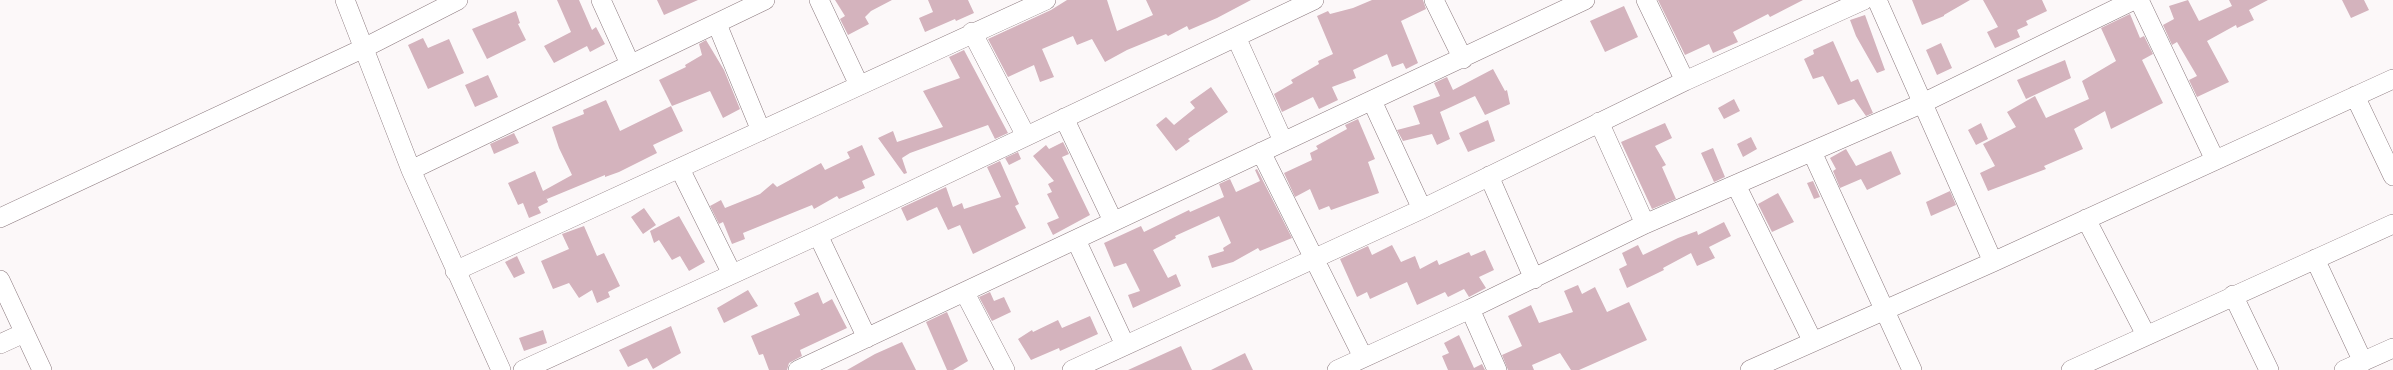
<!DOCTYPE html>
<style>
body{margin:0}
canvas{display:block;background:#fcf8f9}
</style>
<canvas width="2393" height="370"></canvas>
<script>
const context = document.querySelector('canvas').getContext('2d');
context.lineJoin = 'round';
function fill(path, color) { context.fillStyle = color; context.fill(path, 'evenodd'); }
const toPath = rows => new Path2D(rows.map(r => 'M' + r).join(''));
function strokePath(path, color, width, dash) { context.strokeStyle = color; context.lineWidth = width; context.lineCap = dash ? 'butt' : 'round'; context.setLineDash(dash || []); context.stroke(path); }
fill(toPath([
 [557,0,579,0,592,30,596,27,605,44,590,52,587,46,554,63,544,46,571,32],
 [657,0,698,0,664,15],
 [835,0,892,0,871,11,865,17,869,24,848,35,840,19,845,16],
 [928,0,968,0,974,13,956,21,955,19,925,32,919,18,933,12],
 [1067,0,1107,0,1117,31,1153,15,1146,0,1251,0,1217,18,1189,30,1187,26,1168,36,1166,34,1127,50,1105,62,1092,39,1077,45,1073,36,1042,49,1054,77,1040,82,1034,65,1008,77,988,39,1051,10],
 [1372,0,1423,0,1426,9,1401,21,1418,63,1406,69,1403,63,1392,67,1387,54,1353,70,1356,78,1332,87,1338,100,1319,109,1313,97,1282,112,1274,94,1293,83,1291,80,1319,64,1318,61,1333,54,1317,16,1328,11,1330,14,1353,8],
 [1658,0,1803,0,1770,17,1768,14,1733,32,1738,42,1713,53,1709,44,1685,55],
 [1912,0,1970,0,1944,15,1944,16,1922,25],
 [1983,0,2042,0,2047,11,2026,21,2028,25,2017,30,2020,37,1995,48,1987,32,1998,27],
 [2188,0,2199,21,2232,6,2229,0,2268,0,2249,10,2254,20,2237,28,2236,25,2207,41,2229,82,2197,97,2189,80,2197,76,2177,42,2172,45,2163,25,2174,19,2169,6],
 [2342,0,2364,0,2369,10,2351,18],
 [1624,6,1638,37,1605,52,1590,21],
 [516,11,520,23,518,24,526,40,487,59,472,29],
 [2130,14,2140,38,2144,36,2153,54,2142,60,2163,103,2111,129,2105,111,2074,129,2083,149,2044,166,2046,169,1988,191,1980,173,1995,166,1983,144,2016,127,2007,112,2035,96,2046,118,2089,99,2082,81,2116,61,2101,28],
 [1865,15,1885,70,1877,73,1856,36,1850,20],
 [423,38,428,48,449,39,464,73,428,89,408,45],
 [706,40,724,70,740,109,723,118,710,91,672,106,659,80,686,67,685,65,702,55,699,44],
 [1833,41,1851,82,1858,79,1873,113,1866,116,1854,99,1838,105,1823,76,1813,79,1804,59,1814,54,1813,50],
 [1941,43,1952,68,1937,75,1926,50],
 [964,50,1008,133,995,139,988,125,910,153,902,158,907,173,904,174,878,138,893,131,897,142,943,127,923,91,960,78,949,57],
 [2065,60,2071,78,2026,99,2017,80],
 [1493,69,1505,91,1507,90,1510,104,1485,115,1475,96,1440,112,1450,139,1437,145,1432,134,1403,141,1397,130,1420,124,1413,106,1440,96,1434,83,1447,77,1453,90],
 [488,75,498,97,475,107,465,85],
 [1211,87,1228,112,1188,139,1190,141,1176,151,1156,125,1166,117,1174,125,1195,108,1190,102],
 [1734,99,1740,111,1724,119,1718,108],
 [606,100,620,131,671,106,683,131,653,145,657,153,619,172,605,177,605,175,547,199,546,197,548,202,538,207,541,213,529,218,523,203,518,205,508,183,535,171,543,191,572,175,559,148,552,127,584,114,583,110],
 [1358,119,1375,159,1368,162,1379,193,1331,210,1329,206,1319,210,1310,189,1295,197,1284,173,1312,160,1310,153,1318,149,1316,146,1347,129,1345,125],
 [1488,120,1495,141,1468,152,1459,133],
 [1665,123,1672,138,1655,146,1666,165,1662,167,1676,199,1652,209,1621,142],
 [1981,123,1988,139,1976,145,1968,130],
 [514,133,519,143,494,154,490,144],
 [1751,137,1757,149,1743,157,1737,144],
 [1063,142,1069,154,1062,157,1090,215,1053,235,1047,223,1059,218,1047,194,1052,192,1048,184,1054,181,1033,156,1046,145,1049,149],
 [862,145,875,175,862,181,865,188,839,199,837,196,814,209,812,205,743,233,745,239,732,244,723,222,719,224,710,206,721,200,725,208,760,194,773,183,777,187,821,163,825,170,850,158,847,152],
 [1713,148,1725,177,1714,182,1701,153],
 [1846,149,1856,166,1891,151,1901,174,1867,190,1861,179,1840,188,1833,171,1836,169,1830,158],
 [1018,152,1021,159,1009,165,1005,158],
 [1000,161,1019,204,1015,206,1026,228,973,254,960,225,948,230,937,207,907,221,901,208,946,187,953,207,962,203,964,209,1001,197,987,167],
 [1257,169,1292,238,1260,251,1258,248,1233,262,1212,268,1208,256,1224,251,1223,248,1231,243,1219,216,1175,236,1176,238,1153,250,1168,278,1176,274,1181,286,1133,308,1128,295,1140,291,1126,263,1114,267,1104,243,1141,226,1144,232,1189,210,1190,212,1224,197,1219,184,1230,179,1236,192,1260,181,1255,170],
 [1813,181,1820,197,1814,199,1807,183],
 [1950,191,1956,205,1931,216,1926,202],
 [1778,193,1794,222,1772,232,1758,204],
 [644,208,656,225,643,234,631,217],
 [679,216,705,262,689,271,680,256,672,260,659,240,654,243,650,231],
 [1724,222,1731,236,1709,247,1715,258,1697,266,1691,253,1663,268,1664,270,1627,288,1619,269,1627,265,1622,253,1638,245,1643,255,1678,238,1697,231,1698,235],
 [584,226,597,256,604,253,620,286,608,292,610,297,597,303,592,290,579,298,569,283,553,289,541,261,569,249,562,234],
 [1392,245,1401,262,1415,256,1420,269,1437,260,1439,265,1469,252,1471,256,1485,250,1494,270,1479,277,1486,288,1469,297,1464,289,1448,297,1445,292,1417,305,1407,282,1370,299,1367,292,1357,297,1340,259,1368,246,1372,255],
 [517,256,525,273,514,278,505,262],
 [1578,285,1582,294,1595,287,1607,312,1629,302,1647,340,1579,370,1571,370,1560,353,1532,365,1534,370,1508,370,1502,355,1522,346,1508,316,1531,305,1539,323,1573,312,1564,291],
 [748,290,758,306,724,323,717,308],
 [818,292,823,304,832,299,847,328,800,350,802,356,789,363,787,370,769,370,763,354,759,355,751,336,800,315,794,303],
 [990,292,994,301,1004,297,1011,312,992,321,979,297],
 [947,312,968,361,953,370,947,370,926,322],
 [1090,316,1098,334,1060,351,1059,348,1031,360,1018,339,1032,330,1033,332,1058,320,1062,328],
 [671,326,681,353,653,369,647,358,628,367,619,350],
 [543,330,547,343,524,351,519,338],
 [1459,335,1474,368,1482,364,1485,370,1448,370,1442,356,1449,353,1444,343],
 [902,342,916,370,847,370,875,354],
 [1181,346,1192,370,1128,370],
 [1245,353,1253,370,1211,370]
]), '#d4b3bd');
const minor = toPath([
 [345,0,411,170,501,370],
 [601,0,630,64],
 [819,0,859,85],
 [1434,0,1463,59],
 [1646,0,1685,81],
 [1877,0,1993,262],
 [2139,0,2215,160],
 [717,24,761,131],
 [972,32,1026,136],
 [1236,37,1283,141],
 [2355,96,2393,176],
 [1372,101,1422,209],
 [1064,118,1113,221],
 [1599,122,1645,224],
 [1261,152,1363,357],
 [1812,152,1912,370],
 [680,169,732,274],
 [411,170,765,0],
 [1489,176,1534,279],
 [1736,185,1813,342],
 [0,218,364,48,458,0],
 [2086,219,2146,335],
 [818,235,867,338],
 [1076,240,1125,345],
 [2315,259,2363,362],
 [455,271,1046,0],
 [0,280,42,370],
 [965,293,1005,370],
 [2233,295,2269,370],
 [1470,309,1497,370],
 [0,344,24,333],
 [523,370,818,235,1314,0],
 [798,370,1585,0],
 [1072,370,1422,209,1685,81,1864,0],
 [1337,370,1470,309,1645,224,1923,103,2134,0],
 [1750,370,1993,262,2393,79],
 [2071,370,2393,224],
 [2344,370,2393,348]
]);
strokePath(minor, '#8b797e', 20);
strokePath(minor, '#fff', 19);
</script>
